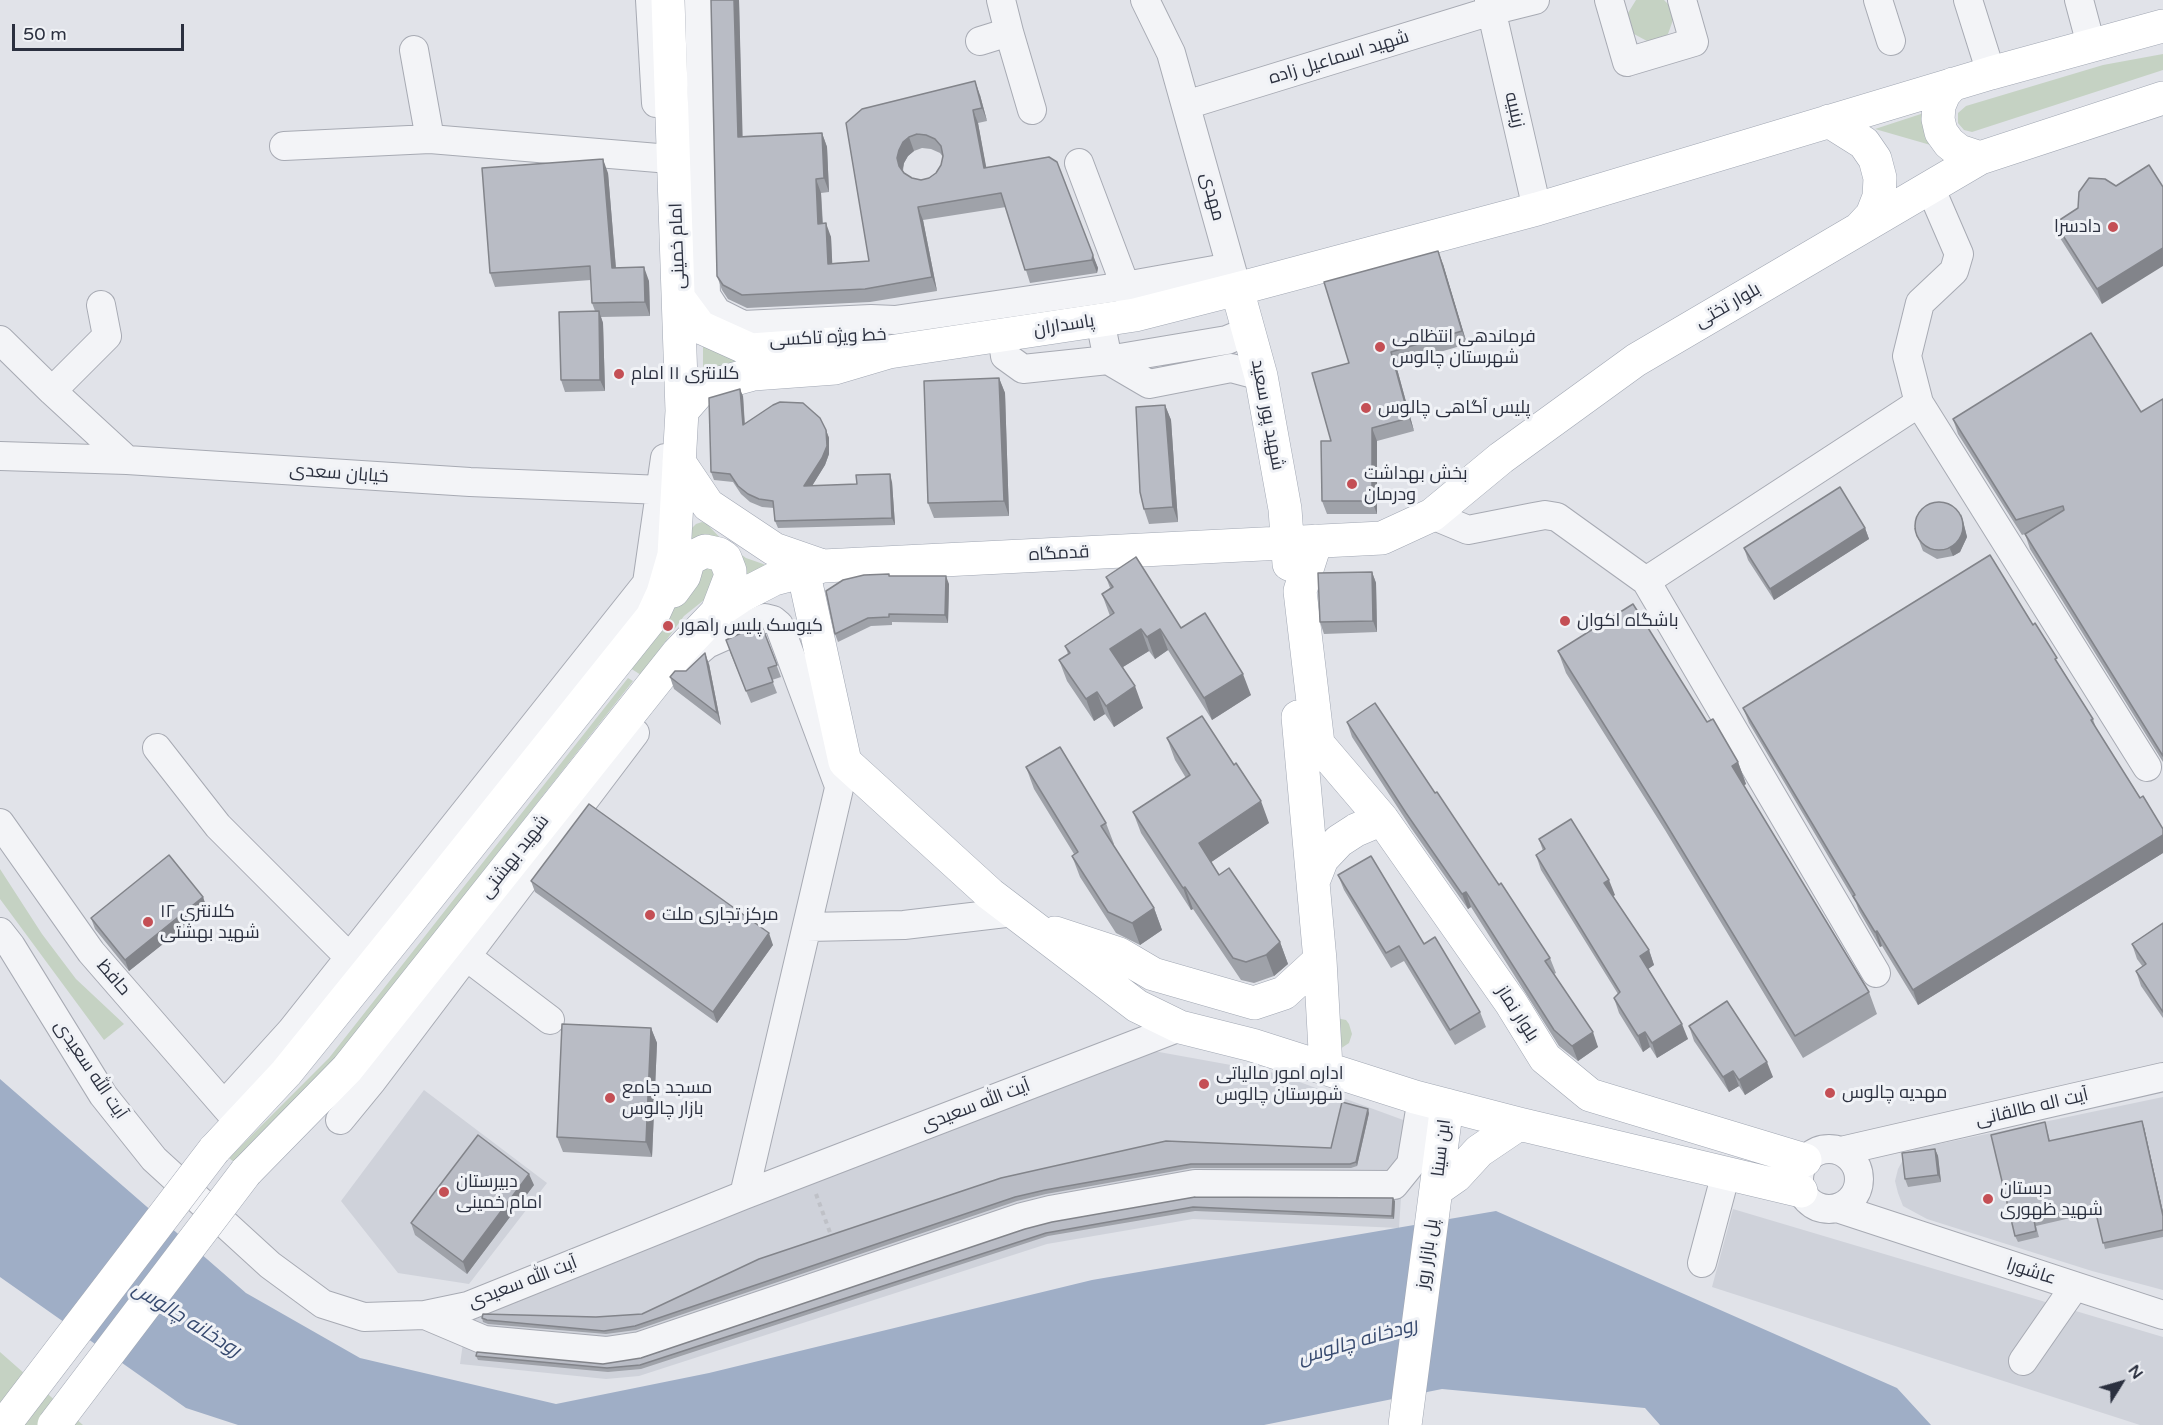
<!DOCTYPE html>
<meta charset="utf-8">
<style>
body{margin:0}
#map{position:relative;width:2163px;height:1425px;overflow:hidden;background:#e1e3e9;font-family:"Varela Round",sans-serif}
canvas{display:block}
.north{position:absolute;left:2091px;top:1353px;width:60px;height:60px;-webkit-text-stroke:4px #f0f2f6;paint-order:stroke;rotate:53deg;font-size:16px;font-weight:700;line-height:24px;text-align:center;color:#2b303f}
.north::after{content:'';display:block;margin:auto;width:21px;height:27px;background:#2b303f;clip-path:polygon(50% 0,100% 100%,50% 72%,0 100%)}
.scale{position:absolute;left:12px;top:24px;width:172px;height:27px;box-sizing:border-box;border:3px solid #2b303f;border-top:0;padding-left:8px;font-size:18px;line-height:21px;white-space:nowrap;color:#2b303f;-webkit-text-stroke:4px #f0f2f6;paint-order:stroke}
</style>
<div id="map">
<canvas width="2163" height="1425"></canvas>
<div class="north">N</div>
<div class="scale">50 m</div>
</div>
<script>
const context = document.querySelector('canvas').getContext('2d');
context.lineJoin = 'round';
function fill(path, color) { context.fillStyle = color; context.fill(path, 'evenodd'); }
const toPath = rows => new Path2D(rows.map(r => 'M' + r).join(''));
function strokePath(path, color, width, dash) { context.strokeStyle = color; context.lineWidth = width; context.lineCap = dash ? 'butt' : 'round'; context.setLineDash(dash || []); context.stroke(path); }
function label(font, color, halo, rows, align = 'center') {
  context.font = font + ' "Varela Round",Cairo,sans-serif'; context.lineWidth = 6; context.setLineDash([]); context.textBaseline = 'middle'; context.strokeStyle = halo; context.fillStyle = color; for (const [text, x, y, turn = 0] of rows) {
    context.save(); context.translate(x, y); context.rotate((+turn || 0) * Math.PI / 180); context.textAlign = isNaN(turn) ? turn : align; if (halo) context.strokeText(text, 0, 0); context.fillText(text, 0, 0); context.restore();
  }
}
fill(toPath([
 [1148,1050,1275,1073,1406,1121,1399,1228,1193,1219,1047,1244,639,1376,606,1379,460,1364,467,1315],
 [424,1090,547,1183,469,1284,398,1273,341,1201],
 [2163,1097,2163,1290,2092,1271,1927,1219,1903,1206,1898,1193,1895,1181,1898,1169,1904,1158,1915,1149],
 [1733,1209,2163,1337,2163,1425,2140,1425,1712,1287]
]), '#cfd2da');
fill(toPath([
 [1636,0,1664,0,1669,5,1673,20,1668,34,1662,38,1647,41,1634,34,1627,21,1628,13],
 [2163,54,2163,70,1972,132,1964,130,1958,123,1958,113,1966,106,2103,65],
 [1924,113,1923,128,1934,146,1875,129],
 [703,346,740,361,703,376],
 [702,522,707,524,725,543,746,558,766,565,740,579,682,555,692,528,696,524],
 [712,559,719,588,684,616,641,675,630,668,683,594],
 [628,678,633,681,334,1061,256,1138,234,1162,229,1158,329,1058],
 [0,869,42,934,76,979,124,1024,104,1040,0,899],
 [1336,1018,1346,1020,1349,1024,1352,1034,1349,1043,1340,1049],
 [0,1352,83,1425,0,1425]
]), '#c5d2c3');
fill(toPath([
 [0,1079,246,1293,360,1358,556,1404,709,1373,1092,1280,1496,1211,1897,1388,1931,1425,1660,1425,1645,1408,1442,1389,1264,1425,238,1425,186,1408,0,1277]
]), '#9faec6');
const minor = toPath([
 [650,0,656,103],
 [699,0,706,295,717,312,743,325,871,319,895,320,1125,286,1231,267],
 [1145,0,1171,53,1236,285],
 [1489,0,1537,209],
 [1609,0,1627,62,1694,42,1682,0],
 [1878,0,1891,41],
 [1968,0,1991,73],
 [2079,0,2091,45],
 [1009,32,1032,110],
 [980,41,1009,32,1001,0],
 [414,50,430,139],
 [1186,105,1491,11,1535,0],
 [284,146,430,139,658,158,674,158],
 [1079,163,1131,301],
 [1930,187,1959,254,1954,271,1920,303,1907,356,1919,403,2147,767],
 [1100,320,1108,360,1227,340,1249,331],
 [1008,334,1003,342,1005,356,1023,369,1108,360,1149,384,1231,368,1261,376],
 [0,340,52,391,127,460],
 [52,391,107,336,101,305],
 [0,456,127,460,470,482,662,490,678,492],
 [1432,515,1468,530,1534,517,1545,515,1557,517,1646,581,1876,973],
 [1646,581,1919,403],
 [684,667,694,655,707,644,765,618,773,620,779,625,839,786],
 [157,748,218,826,362,970],
 [0,823,91,952,236,1119],
 [807,927,904,925,1014,912],
 [0,932,11,946,103,1095,154,1159,270,1265,323,1304,364,1317,425,1315,468,1306,744,1195,1180,1027],
 [450,944,550,1020],
 [224,1105,291,1031,647,583,665,458],
 [340,1120,372,1081,635,733],
 '1799 1179a30 30 0 1 1 60 0a30 30 0 1 1-60 0Z',
 [1841,1151,2163,1077],
 [744,1195,844,767],
 [1837,1208,2163,1315],
 [1702,1263,1726,1173],
 [425,1315,484,1340,606,1351,640,1346,1022,1217,1050,1210,1195,1184,1394,1185,1411,1164,1422,1098],
 [2023,1361,2075,1286]
]);
const major = toPath([
 [1953,84,1944,94,1939,106,1938,119,1941,132,1949,143,1959,151,1980,158],
 [1829,121,1864,143,1875,159,1880,178,1879,197,1872,215,1860,228],
 [1237,289,1261,376,1285,509,1289,564],
 [680,300,700,327,751,350,834,344,879,350],
 [682,411,702,388,753,374,835,368,889,352,1135,315,1237,289,1537,209,1991,73,2163,26],
 [679,462,708,505,774,549,823,566],
 [1316,541,1300,591,1318,744,1382,819,1511,1003,1545,1058,1590,1095,1805,1160],
 [803,570,845,762,990,894,1137,1006,1180,1027,1252,1045,1415,1097,1519,1124,1801,1191],
 [673,591,684,576,688,562,693,557,705,551,719,554,725,558,730,571,730,578,717,612],
 [1298,717,1320,960,1326,1068],
 [1313,882,1322,859,1339,841,1356,830,1382,819],
 [1055,933,1119,954,1153,974,1254,1003,1284,993,1320,960],
 [214,1150,286,1073,413,916,652,617,663,593,674,555,682,411,668,0],
 [246,1172,347,1069,678,653,717,612,741,596,774,579,823,566,1382,538,1432,515,1501,458,1636,360,1980,158,2163,98],
 [1436,1190,1456,1176,1479,1151,1519,1124],
 [1405,1425,1447,1105]
]);
strokePath(minor, '#a7aab3', 30);
strokePath(major, '#a1a7b3', 34);
strokePath(toPath([
 [816,1194,832,1238]
]), '#bfc1c7', 4, [4.5, 4.5]);
strokePath(minor, '#f3f4f7', 28);
strokePath(major, '#fff', 33);
const majorBridge = toPath([
 [4,1425,214,1150],
 [54,1425,246,1172]
]);
strokePath(majorBridge, '#a1a7b3', 34, []);
strokePath(majorBridge, '#fff', 33);
fill(toPath([
 [739,0,742,136,822,133,827,147,829,192,821,193,823,223,831,237,832,263,869,261,846,123,980,95,987,121,978,123,986,168,1049,157,1098,268,1097,273,1030,283,1006,207,923,220,937,291,870,302,747,308,728,299,722,290,717,276],
 [922,148,931,149,940,153,943,157,941,165,936,173,929,178,921,180,912,178,904,173,903,171,904,163,908,156,914,151],
 [608,173,616,268,649,281,650,316,601,317,603,323,605,391,565,392,561,380,595,311,592,303,591,280,495,287,490,273],
 [2116,186,2102,304,2060,238,2055,223],
 [1443,264,1467,344,1396,365,1414,431,1377,441,1377,514,1327,514,1322,501,1349,363],
 [999,378,1005,393,1009,516,934,518,928,503],
 [743,396,745,424,826,430,829,438,829,454,825,465,812,486,892,482,895,525,778,528,775,521,774,508,762,507,750,502,741,494,733,482,714,480,711,472],
 [2163,399,2163,762,2030,549,2025,534,2022,535,1958,434,1953,419,2141,412],
 [1165,405,1171,420,1178,522,1149,524,1144,509],
 [1963,521,1967,537,1960,552,1953,556,1937,559,1923,551,1914,528],
 [1865,528,1869,539,1774,600,1748,560,1744,548],
 [1372,572,1376,583,1377,632,1324,634,1320,622],
 [889,576,949,584,948,623,892,622,892,625,871,626,838,642,835,634],
 [1106,577,1181,628,1251,695,1212,720,1168,650,1155,659,1149,651,1123,667,1143,708,1114,727,1105,714,1094,721,1067,681,1059,660,1068,654,1065,646,1110,616,1102,594,1110,588],
 [761,624,781,677,772,680,777,693,751,703,730,652],
 [1558,651,1707,722,1738,762,1746,784,1743,786,1869,992,1877,1014,1803,1058,1665,830,1566,673],
 [709,664,721,725,674,689,670,677],
 [2060,666,2093,719,2096,728,2140,798,2163,829,2163,853,1918,1005,1882,946,1880,947,1859,911,1856,903,1749,723,1743,708],
 [1347,722,1435,793,1550,958,1556,973,1554,974,1598,1047,1578,1061,1559,1046,1471,907,1468,909,1411,828,1352,737],
 [1167,738,1269,823,1211,862,1219,875,1280,942,1288,964,1274,976,1254,983,1241,980,1193,909,1191,910,1141,833,1133,812,1186,778,1175,760],
 [1026,767,1106,823,1114,844,1113,845,1154,908,1162,930,1140,945,1116,933,1080,877,1072,856,1074,854,1034,789],
 [1539,839,1615,895,1613,896,1649,950,1654,965,1648,969,1688,1039,1657,1058,1650,1047,1643,1052,1619,1013,1614,998,1618,994,1541,870,1536,855,1543,851],
 [1338,875,1424,944,1480,1012,1486,1027,1455,1045,1404,961,1391,968,1344,890],
 [531,881,773,945,717,1023,535,892],
 [203,897,207,909,129,971,95,929,91,918],
 [2163,923,2163,1018,2141,986,2136,971,2143,967,2137,959,2132,944],
 [1689,1026,1773,1077,1745,1095,1739,1086,1729,1092,1694,1041],
 [651,1028,657,1043,652,1157,563,1152,557,1137],
 [1369,1113,1357,1166,1351,1168,1192,1168,1046,1194,1017,1201,636,1330,606,1334,488,1324,483,1322,482,1318,596,1317,642,1314,1001,1178,1331,1148],
 [2045,1122,2050,1141,2144,1127,2163,1212,2163,1237,2105,1249,2096,1212,2036,1226,2039,1237,2018,1242,2015,1236],
 [1935,1149,1938,1156,1941,1182,1908,1187,1905,1179],
 [534,1185,467,1274,415,1235,411,1223],
 [1195,1197,1395,1201,1394,1219,1195,1211,1048,1236,641,1369,608,1372,478,1360,476,1356,603,1364,641,1358,1025,1229]
]), '#9fa2a9');
fill(toPath([
 [734,0,739,0,743,150,738,137],
 [975,81,980,95,987,121,982,108],
 [973,110,978,123,989,182,984,168],
 [822,133,827,147,829,192,824,178],
 [909,137,914,151,908,156,904,163,902,172,899,166,897,158,899,150,903,142],
 [603,159,608,173,617,282,612,268],
 [816,179,821,193,823,237,818,224],
 [918,207,923,220,937,291,932,277],
 [826,223,831,237,833,278,828,264],
 [2163,248,2163,266,2102,304,2097,289],
 [1438,251,1443,264,1467,344,1462,331],
 [1093,255,1098,268,1097,273,1092,260],
 [644,267,649,281,650,316,645,302],
 [599,311,603,323,605,391,600,380],
 [1391,352,1396,365,1414,431,1409,418],
 [999,378,1005,393,1009,516,1004,501],
 [740,389,743,396,745,433,743,425],
 [1165,405,1171,420,1178,522,1173,507],
 [1372,428,1377,441,1377,514,1372,501],
 [826,430,829,438,829,454,825,465,807,494,804,486],
 [890,474,892,482,895,525,892,518],
 [1961,514,1963,521,1967,537,1960,552,1953,556,1950,549],
 [1865,528,1869,539,1774,600,1770,589],
 [1372,572,1376,583,1377,632,1373,621],
 [946,576,949,584,948,623,945,615],
 [1141,629,1149,651,1118,670,1110,649],
 [1160,629,1168,650,1155,659,1147,637],
 [705,653,709,664,721,725,717,713],
 [1243,674,1251,695,1212,720,1204,698],
 [1135,686,1143,708,1114,727,1106,706],
 [1097,692,1105,714,1094,721,1086,699],
 [1738,762,1746,784,1740,788,1732,766],
 [1261,801,1269,823,1207,865,1199,843],
 [2163,835,2163,853,1918,1005,1913,990],
 [1609,880,1615,895,1610,898,1604,883],
 [1185,887,1193,909,1191,910,1183,888],
 [1466,892,1471,907,1468,909,1462,894],
 [203,897,207,909,129,971,125,960],
 [1154,908,1162,930,1140,945,1132,923],
 [1877,931,1882,946,1880,947,1875,932],
 [769,933,773,945,717,1023,713,1012],
 [1280,942,1288,964,1274,976,1266,955],
 [1649,950,1654,965,1645,971,1640,956],
 [1682,1024,1688,1039,1657,1058,1652,1043],
 [651,1028,657,1043,652,1157,646,1142],
 [1593,1032,1598,1047,1578,1061,1572,1046],
 [1645,1032,1650,1047,1643,1052,1638,1036],
 [1767,1062,1773,1077,1745,1095,1739,1080],
 [1733,1071,1739,1086,1729,1092,1723,1077],
 [1368,1109,1369,1113,1357,1166,1356,1162],
 [2142,1121,2144,1127,2163,1212,2163,1216],
 [1935,1149,1938,1156,1941,1182,1938,1175],
 [529,1174,534,1185,467,1274,463,1262],
 [1393,1198,1395,1201,1394,1219,1392,1216]
]), '#82848a');
const building = toPath([
 [711,0,734,0,738,137,822,133,824,178,816,179,818,224,826,223,828,264,869,261,846,123,862,109,975,81,982,108,973,110,984,168,1049,157,1057,162,1093,255,1092,260,1025,270,1001,193,918,207,932,277,865,289,742,295,723,285,717,276,711,0],
 [917,134,926,135,935,139,941,146,943,156,941,165,936,173,929,178,921,180,912,178,904,173,899,166,897,158,899,150,903,142,909,137,917,134],
 [603,159,612,268,644,267,645,302,592,303,590,266,490,273,482,168,603,159],
 [2149,165,2163,187,2163,248,2097,289,2055,223,2078,208,2079,192,2089,178,2105,179,2116,186,2149,165],
 [1438,251,1462,331,1391,352,1409,418,1372,428,1372,501,1322,501,1321,441,1331,441,1312,373,1349,363,1324,282,1438,251],
 [599,311,600,380,561,380,559,312,599,311],
 [2091,333,2141,412,2163,399,2163,756,2025,534,2064,510,2063,506,2016,520,1953,419,2091,333],
 [999,378,1004,501,928,503,924,381,999,378],
 [740,389,743,425,773,405,780,402,803,403,820,418,826,430,827,446,822,458,804,486,857,484,856,475,890,474,892,518,775,521,773,501,759,499,748,494,738,486,730,474,711,472,709,398,740,389],
 [1165,405,1173,507,1144,509,1140,492,1136,407,1165,405],
 [1840,487,1865,528,1770,589,1744,548,1840,487],
 '1915 526a24 24 0 1 1 48 0a24 24 0 1 1-48 0Z',
 [1990,555,2033,625,2035,623,2057,658,2055,659,2093,719,2091,720,2140,798,2143,796,2163,829,2163,835,1913,990,1877,931,1875,932,1853,896,1855,895,1743,708,1990,555],
 [1136,557,1181,628,1205,613,1243,674,1204,698,1160,629,1147,637,1141,629,1110,649,1135,686,1106,706,1097,692,1086,699,1059,660,1070,653,1065,646,1114,613,1102,594,1113,587,1106,577,1136,557],
 [1372,572,1373,621,1320,622,1318,573,1372,572],
 [889,574,889,576,946,576,945,615,889,614,889,617,868,618,835,634,826,591,843,580,864,575,889,574],
 [1633,604,1707,722,1713,719,1738,762,1732,766,1869,992,1795,1036,1657,809,1558,651,1633,604],
 [761,624,777,665,768,668,773,682,746,691,726,640,761,624],
 [705,653,717,713,670,677,675,671,686,671,705,653],
 [1375,703,1435,793,1437,792,1499,885,1501,883,1550,958,1545,961,1593,1032,1572,1046,1554,1030,1466,892,1462,894,1406,813,1347,722,1375,703],
 [1202,716,1234,765,1236,763,1261,801,1199,843,1219,875,1229,868,1280,942,1266,955,1246,962,1233,958,1185,887,1183,888,1133,812,1190,775,1167,738,1202,716],
 [1060,747,1106,823,1101,826,1154,908,1132,923,1108,912,1072,856,1078,852,1026,767,1060,747],
 [589,804,769,933,713,1012,531,881,589,804],
 [1571,819,1609,880,1604,883,1649,950,1640,956,1682,1024,1652,1043,1645,1032,1638,1036,1614,998,1620,992,1536,855,1545,849,1539,839,1571,819],
 [169,855,203,897,125,960,91,918,169,855],
 [1371,856,1424,944,1435,937,1480,1012,1450,1030,1399,946,1386,953,1338,875,1371,856],
 [2163,923,2163,1012,2136,971,2146,964,2132,944,2163,923],
 [1727,1001,1767,1062,1739,1080,1733,1071,1723,1077,1689,1026,1727,1001],
 [562,1024,651,1028,646,1142,557,1137,562,1024],
 [1342,1102,1368,1109,1356,1162,1350,1164,1191,1164,1045,1190,1015,1197,635,1326,604,1331,487,1320,482,1318,483,1314,596,1317,642,1314,759,1259,1001,1178,1166,1141,1331,1148,1342,1102],
 [2142,1121,2163,1216,2163,1230,2103,1243,2094,1205,2034,1220,2036,1231,2015,1236,1991,1135,2045,1122,2049,1141,2142,1121],
 [478,1135,529,1174,463,1262,411,1223,478,1135],
 [1935,1149,1938,1175,1905,1179,1902,1153,1935,1149],
 [1195,1197,1393,1198,1392,1216,1193,1207,1046,1233,640,1365,607,1368,476,1356,477,1352,603,1364,641,1358,1025,1229,1052,1222,1195,1197]
]);
fill(building, '#b9bcc5');
strokePath(building, '#82848a', 1.5);
for (const [x, y, r, color] of [
 [2113,227,6,"#c44f55"],
 [1380,347,6,"#c44f55"],
 [619,374,6,"#c44f55"],
 [1366,408,6,"#c44f55"],
 [1352,484,6,"#c44f55"],
 [1565,621,6,"#c44f55"],
 [668,626,6,"#c44f55"],
 [650,915,6,"#c44f55"],
 [148,922,6,"#c44f55"],
 [1204,1084,6,"#c44f55"],
 [1830,1093,6,"#c44f55"],
 [610,1098,6,"#c44f55"],
 [444,1192,6,"#c44f55"],
 [1988,1199,6,"#c44f55"]
]) { const dot = new Path2D(); dot.arc(x, y, r, 0, 2 * Math.PI); context.fillStyle = color; context.fill(dot); strokePath(dot, '#f0f2f6', 2); }
label('18px', '#2b303f', '#f0f2f6', [
 ["شهید اسماعیل زاده",1339,58,-17],
 ["زینبیه",1514,110,77],
 ["مهدی",1212,197,75],
 ["امام خمینی",678,246,-92],
 ["بلوار تختی",1728,306,-30],
 ["پاسداران",1064,326,-9],
 ["خط ویژه تاکسی",828,338,-3],
 ["شهید پور سعید",1267,415,79],
 ["خیابان سعدی",339,474,4],
 ["قدمگاه",1059,554,-3],
 ["شهید بهشتی",515,857,-52],
 ["حافظ",113,978,49],
 ["بلوار نماز",1517,1014,57],
 ["آیت الله سعیدی",90,1070,56],
 ["آیت الله سعیدی",976,1106,-21],
 ["آیت اله طالقانی",2032,1108,-13],
 ["ابن سینا",1442,1148,-83],
 ["پل بازار روز",1428,1254,-82],
 ["عاشورا",2031,1272,18],
 ["آیت الله سعیدی",523,1283,-21]
]);
label('18px', '#2b303f', '#f0f2f6', [
 ["دادسرا",2101,227,"right"],
 ["فرماندهی انتظامی",1392,337],
 ["شهرستان چالوس",1392,358],
 ["کلانتری ۱۱ امام",631,374],
 ["پلیس آگاهی چالوس",1378,408],
 ["بخش بهداشت",1364,474],
 ["ودرمان",1364,495],
 ["باشگاه اکوان",1577,621],
 ["کیوسک پلیس راهور",680,626],
 ["کلانتری ۱۲",160,912],
 ["شهید بهشتی",160,933],
 ["مرکز تجاری ملت",662,915],
 ["اداره امور مالیاتی",1216,1074],
 ["شهرستان چالوس",1216,1095],
 ["مسجد جامع",622,1088],
 ["بازار چالوس",622,1109],
 ["مهدیه چالوس",1842,1093],
 ["دبیرستان",456,1182],
 ["امام خمینی",456,1203],
 ["دبستان",2000,1189],
 ["شهید ظهوری",2000,1210]
], 'left');
label('italic 20px', '#384b70', '#f0f2f6', [
 ["رودخانه چالوس",186,1320,32],
 ["رودخانه چالوس",1358,1342,-16]
]);
</script>
